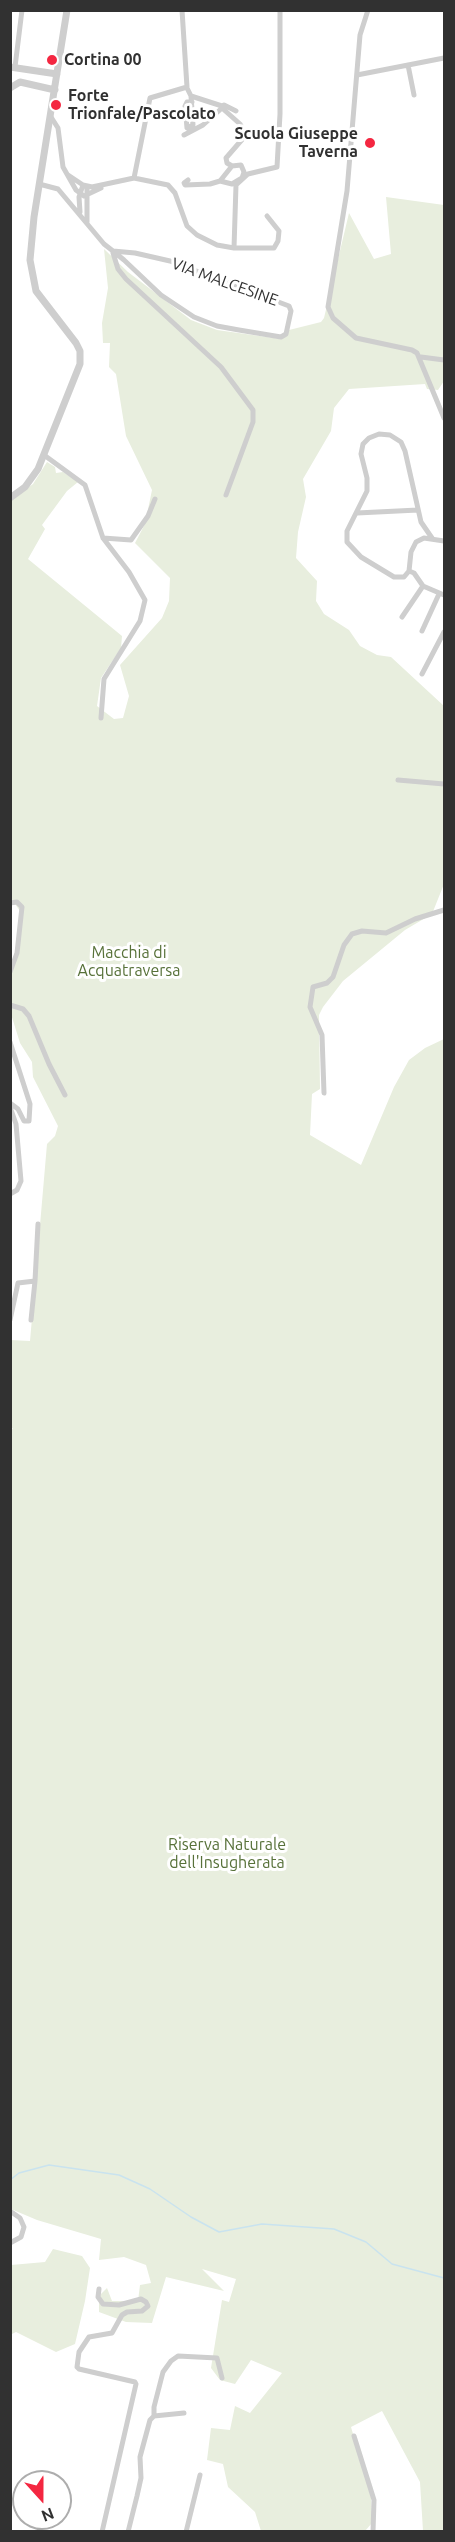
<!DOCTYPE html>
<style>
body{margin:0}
#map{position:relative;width:455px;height:2542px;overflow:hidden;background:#fff;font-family:Ubuntu,sans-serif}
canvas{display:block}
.frame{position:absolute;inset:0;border:12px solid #313131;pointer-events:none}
.north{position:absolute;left:12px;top:2470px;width:60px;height:60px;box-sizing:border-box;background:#fff;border:2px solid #adadad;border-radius:50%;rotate:159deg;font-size:16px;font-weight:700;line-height:24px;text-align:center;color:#313131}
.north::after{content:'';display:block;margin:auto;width:21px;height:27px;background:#f42741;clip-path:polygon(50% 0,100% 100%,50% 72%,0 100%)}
</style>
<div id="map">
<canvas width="455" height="2542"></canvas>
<div class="frame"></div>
<div class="north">N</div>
</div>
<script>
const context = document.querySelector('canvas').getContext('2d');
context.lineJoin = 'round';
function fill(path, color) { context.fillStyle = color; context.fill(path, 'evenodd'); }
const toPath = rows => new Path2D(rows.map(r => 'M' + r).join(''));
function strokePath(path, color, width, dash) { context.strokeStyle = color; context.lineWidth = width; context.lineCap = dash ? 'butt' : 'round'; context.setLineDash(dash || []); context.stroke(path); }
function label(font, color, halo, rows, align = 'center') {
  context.font = font + ' Ubuntu,sans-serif'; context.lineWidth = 6; context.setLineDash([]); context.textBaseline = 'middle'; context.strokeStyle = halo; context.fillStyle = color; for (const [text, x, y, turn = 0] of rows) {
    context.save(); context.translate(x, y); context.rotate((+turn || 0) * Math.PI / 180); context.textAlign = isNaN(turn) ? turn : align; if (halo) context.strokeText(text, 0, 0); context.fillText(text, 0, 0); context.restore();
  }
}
fill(toPath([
 [386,197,444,205,444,381,438,390,427,389,425,384,349,389,334,408,331,431,303,479,306,497,298,532,296,558,317,581,316,601,324,614,349,630,360,646,377,655,391,657,444,706,444,884,432,914,405,930,343,981,323,1007,319,1015,320,1089,312,1094,310,1135,361,1165,394,1087,409,1060,425,1048,444,1039,444,2531,423,2531,420,2482,382,2411,351,2427,371,2496,372,2523,365,2531,261,2531,255,2512,228,2487,223,2464,207,2460,211,2428,230,2430,235,2406,250,2413,282,2373,251,2360,235,2384,220,2380,211,2368,222,2300,229,2302,236,2279,202,2269,224,2291,166,2277,152,2323,126,2322,99,2312,99,2296,107,2288,112,2301,138,2301,140,2285,151,2283,146,2265,124,2257,99,2260,101,2239,37,2220,11,2209,10,1430,13,1429,10,1425,10,1340,30,1341,47,1144,55,1136,58,1126,33,1077,32,1062,20,1043,11,1014,11,974,22,914,11,898,11,500,33,484,47,462,55,467,56,473,63,472,78,482,67,491,42,525,45,529,28,559,122,636,121,648,101,678,97,706,114,719,123,718,129,696,120,665,162,618,169,601,170,578,135,543,145,524,152,490,126,436,116,374,109,367,110,343,103,343,102,323,108,288,104,249,128,272,191,320,217,330,281,339,289,330,321,322,324,318,349,213,374,259,391,254],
 [53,2249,82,2256,90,2268,85,2301,75,2344,56,2352,16,2332,10,2335,11,2265,45,2262]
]), '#e8eede');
strokePath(toPath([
 [10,2180,19,2173,49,2165,119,2175,150,2189,191,2217,219,2232,262,2224,334,2229,366,2242,392,2264,444,2278]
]), '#c9e3ef', 1.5);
strokePath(toPath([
 [368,10,360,35,347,191,328,307,333,318,356,338,412,350,417,353,444,418],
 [408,65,414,95],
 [15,67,22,10],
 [357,75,444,58],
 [191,96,193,125,187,128,185,106,187,102,192,102],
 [222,106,224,105,236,111],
 [51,117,58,128,63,167,76,190,84,196,101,188],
 [184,135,203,125,222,108,222,106,191,96,187,88],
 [68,175,83,185,92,187,134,178,168,185,175,193,187,226,197,235,217,245,234,248,274,248,278,241,279,231,267,216],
 [134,178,150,98,187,87,182,10],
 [188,180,184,183,185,185,210,184,220,181,232,184,242,178,244,172,241,165,232,166,227,163,226,158,246,135,240,124,222,108],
 [220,181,232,166],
 [39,184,58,189,104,244,113,251,124,260,161,295,194,317,217,326,239,330,281,337,286,334,291,311,289,306,170,261,135,253,113,251],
 [87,186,87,222],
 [80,212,79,197,83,185],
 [234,248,236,185,248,174,277,167,280,114,280,10],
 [113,253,118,269,126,279,221,367,253,410,253,422,226,495],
 [421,357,444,360],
 [44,455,85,485,103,538,129,572,145,600,140,621,104,679,101,718],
 [357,513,418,510],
 [103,538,131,540,148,516,155,499],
 [409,571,404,577,394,577,361,557,347,542,347,531,367,491,367,478,361,454,363,444,369,438,379,434,390,435,401,442,405,451,421,522,432,538],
 [409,571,411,552,416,542,424,538,444,541],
 [409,571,414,573,423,586,444,595],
 [402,617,423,586],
 [422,631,439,594],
 [422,674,444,632],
 [398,780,444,784],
 [10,903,17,902,22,907,17,953,10,972],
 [10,1005,23,1009,29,1016,49,1064,65,1095],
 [10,1042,30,1104,29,1121,24,1121,18,1109,10,1103],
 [324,1093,322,1035,310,1007,313,987,327,983,333,977,344,945,352,934,362,931,386,933,415,919,444,910],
 [10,1107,16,1124,21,1181,17,1190,10,1194],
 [10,1320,18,1283,35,1281,38,1224],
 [31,1320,35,1281],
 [10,2211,20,2218,24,2227,21,2237,10,2243],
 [99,2289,98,2297,103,2304,119,2305,141,2299,146,2302,148,2306,142,2311,127,2312,122,2315,112,2333,89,2337,79,2352,77,2367,79,2369,135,2382,136,2384,102,2532],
 [154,2416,154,2407,163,2372,171,2361,178,2356,217,2358,222,2378],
 [354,2436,374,2500,373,2532],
 [128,2532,137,2496,141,2478,140,2457,150,2420,154,2416,184,2413],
 [186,2532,200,2475]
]), '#cecece', 5);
strokePath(toPath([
 [10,67,57,74],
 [10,88,20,82,55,90],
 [10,498,25,487,38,469,80,364,80,351,76,343,36,291,30,260,34,217,67,10]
]), '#cecece', 7);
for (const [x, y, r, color] of [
 [52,60,6,"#f42741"],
 [56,105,6,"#f42741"],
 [370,143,6,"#f42741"]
]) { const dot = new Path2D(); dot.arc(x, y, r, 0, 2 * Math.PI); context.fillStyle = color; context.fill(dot); strokePath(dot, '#fff', 2); }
label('bold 16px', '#313131', '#fff', [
 ["Cortina 00",64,60],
 ["Forte",68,96],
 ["Trionfale/Pascolato",68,114],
 ["Scuola Giuseppe",358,134,"right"],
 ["Taverna",358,152,"right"]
], 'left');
label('16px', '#313131', '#fff', [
 ["VIA MALCESINE",225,282,20]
]);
label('16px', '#577139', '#fff', [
 ["Macchia di",129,953],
 ["Acquatraversa",129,971],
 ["Riserva Naturale",227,1845],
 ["dell'Insugherata",227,1863]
]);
</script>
